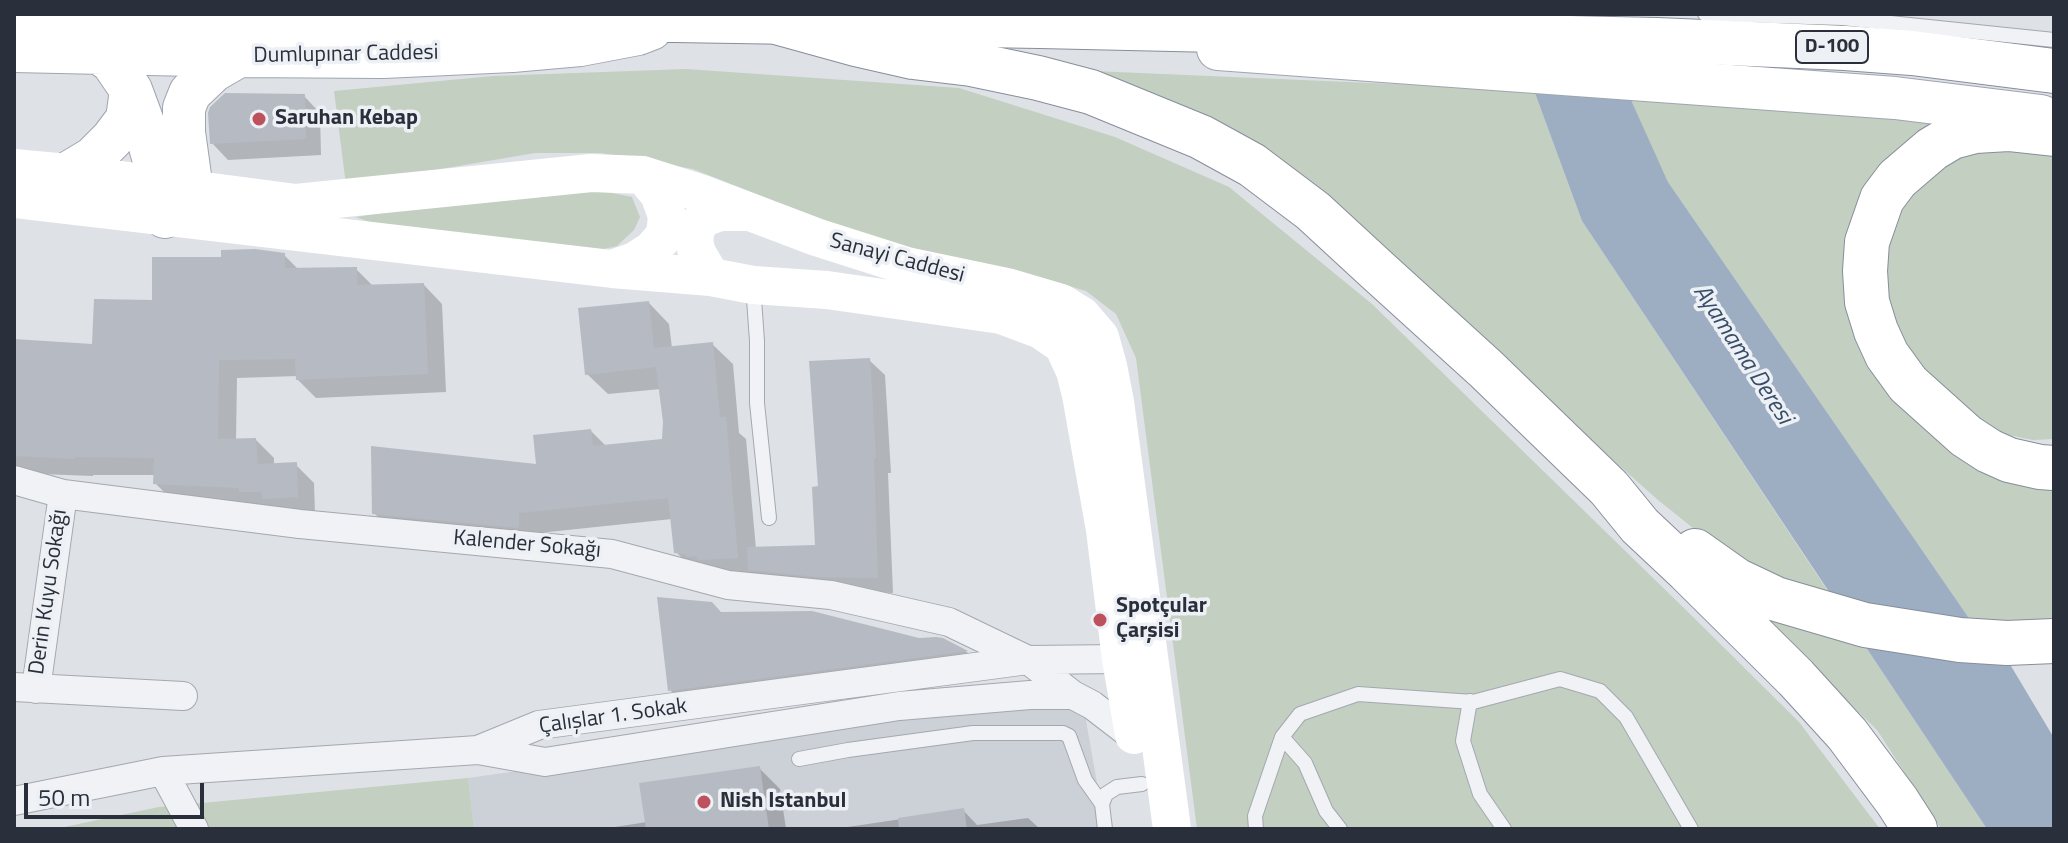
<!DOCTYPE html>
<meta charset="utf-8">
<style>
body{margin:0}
#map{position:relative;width:2068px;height:843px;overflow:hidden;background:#dee1e6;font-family:"Titillium Web",sans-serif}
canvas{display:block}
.frame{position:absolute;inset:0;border:16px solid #292f3b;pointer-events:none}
.scale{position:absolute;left:24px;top:783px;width:180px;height:36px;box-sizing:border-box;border:4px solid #292f3b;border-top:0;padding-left:10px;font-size:24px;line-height:28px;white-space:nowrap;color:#292f3b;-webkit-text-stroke:6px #edf0f4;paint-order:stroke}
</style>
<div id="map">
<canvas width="2068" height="843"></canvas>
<div class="frame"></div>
<div class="scale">50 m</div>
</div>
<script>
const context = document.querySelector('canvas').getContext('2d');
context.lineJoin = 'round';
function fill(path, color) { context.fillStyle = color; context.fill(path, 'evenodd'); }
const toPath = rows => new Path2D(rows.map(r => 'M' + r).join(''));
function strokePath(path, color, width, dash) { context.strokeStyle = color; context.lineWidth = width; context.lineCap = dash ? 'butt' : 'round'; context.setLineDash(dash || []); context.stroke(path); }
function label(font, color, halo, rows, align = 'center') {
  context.font = font + ' "Titillium Web",sans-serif'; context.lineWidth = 7; context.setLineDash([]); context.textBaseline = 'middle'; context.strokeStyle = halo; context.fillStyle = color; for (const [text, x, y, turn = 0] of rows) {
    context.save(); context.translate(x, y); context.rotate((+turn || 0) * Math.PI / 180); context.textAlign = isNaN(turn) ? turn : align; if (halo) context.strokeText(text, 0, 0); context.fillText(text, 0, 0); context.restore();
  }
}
fill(toPath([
 [1081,692,1105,829,474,829,468,778]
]), '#ccd0d7');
fill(toPath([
 [686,69,959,88,1115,137,1229,187,1372,304,1690,614,1799,722,1880,829,1197,829,1136,358,1116,314,1086,291,1022,272,959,260,860,235,693,169,601,153,535,153,346,185,334,91,493,76],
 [1070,70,1534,90,1582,221,1835,602,1733,560,1658,500,1266,151],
 [1627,93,1933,123,1849,308,2054,484,2054,625,1973,624,1668,182],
 [1958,146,2054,146,2054,439,2033,440,2008,435,1982,423,1954,400,1905,349,1883,283,1889,215],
 [596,190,632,197,640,217,634,230,617,246,585,253,372,223,356,217,451,202],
 [1760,615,1863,643,1987,829,1941,829,1877,730],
 [468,778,474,829,55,829,159,807]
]), '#c3cfc0');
fill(toPath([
 [1506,14,1599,14,1621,78,1668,182,1973,624,2011,666,2054,738,2054,829,1987,829,1582,221]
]), '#9daec2');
fill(toPath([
 [304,96,320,113,321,155,228,160,212,143],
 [284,255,298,269,356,269,374,287,424,285,442,304,446,392,316,398,298,380,298,376,237,378,236,440,256,440,274,458,274,465,296,465,314,483,315,515,174,502,155,483,156,475,93,475,93,476,14,473,14,341,94,346,154,302],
 [649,303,669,324,672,348,712,344,733,364,739,433,746,439,756,549,817,547,820,488,869,360,885,375,891,473,888,473,893,593,834,591,697,573,676,552,672,519,539,533,539,548,395,534,374,513,538,466,591,431,606,446,664,440,665,422,661,389,608,394,587,374],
 [919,640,943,640,967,652,985,670,689,709,670,690],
 [759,768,780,789,786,829,602,829,647,822],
 [963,810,977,825,1028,818,1040,829,834,829]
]), '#0003');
fill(toPath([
 [225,93,305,94,306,139,210,144,208,113,210,107],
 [255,249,285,253,285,268,357,267,357,285,424,283,428,374,296,380,295,359,219,360,218,439,256,438,258,464,297,462,298,497,263,499,261,492,239,492,239,488,153,484,154,458,75,457,75,459,14,456,14,339,92,344,94,299,152,300,152,257,221,257,221,250],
 [649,301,654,348,713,342,720,417,726,417,738,558,701,560,697,559,697,556,689,557,685,556,685,554,674,553,668,498,519,513,519,528,372,514,371,446,536,464,533,435,591,429,593,446,662,439,663,422,656,367,585,375,578,308],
 [870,358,876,458,874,458,878,578,818,577,748,570,747,547,815,545,812,487,818,486,809,361],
 [657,597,712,602,721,612,812,611,919,638,936,637,943,638,968,651,668,691],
 [760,766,769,829,646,829,639,783],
 [964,808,967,829,899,829,898,818]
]), '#b6bac2');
const service = toPath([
 [1705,14,1842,18,2054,40],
 [753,285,757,341,757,403,769,518],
 [1470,701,1463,741,1480,794,1504,829],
 [1282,737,1305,763,1326,811,1340,829],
 [799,759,848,750,973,733,1063,733,1069,736,1085,780,1102,804],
 [1105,829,1102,804,1106,794,1117,787,1142,784],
 [1256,829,1255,816,1282,737,1300,714,1358,694,1473,702,1560,679,1600,691,1626,717,1691,829]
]);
const minor = toPath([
 [14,480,63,494,300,524,612,554,728,585,831,595,949,622,1028,660,1073,695],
 [14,687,183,696],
 [36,689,63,494],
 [478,750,545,762,899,706,1030,695,1073,695,1092,705,1135,738],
 [163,771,194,829],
 [14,801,163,771,478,750,539,725,1028,660,1121,659]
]);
const primary = toPath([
 [1218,49,1895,98,2041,116],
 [14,51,239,56,383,57,512,51,580,45,638,34,651,29],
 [98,52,112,62,131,90,144,125,161,186,165,217,184,206,192,190,184,132,184,108,190,93,213,71,239,56],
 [68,173,93,158,112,139,127,119,131,90]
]);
const trunk = toPath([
 [14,18,674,20,1040,26,1657,40,1845,48,1912,53,2054,71]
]);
const motorway = toPath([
 [780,23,856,44,913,57,971,64,1038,78,1091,92,1201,137,1252,165,1313,211,1377,270,1486,369,1609,488,1640,526,1688,571,1796,678,1847,734,1897,801,1915,829],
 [2054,134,2008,129,1975,131,1952,137,1932,149,1897,179,1882,199,1867,242,1865,271,1867,302,1876,331,1887,355,1908,384,1966,436,1989,451,2009,460,2040,467,2054,468],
 [1695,551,1736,580,1776,599,1865,625,1960,640,2007,643,2054,641]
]);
strokePath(service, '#a4a8af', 16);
strokePath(minor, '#a4a8af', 30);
strokePath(primary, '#9fa5b0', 44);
strokePath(trunk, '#878e9b', 46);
strokePath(motorway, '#878e9b', 46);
strokePath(service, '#f0f2f5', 14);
strokePath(minor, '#f0f2f5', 28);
strokePath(toPath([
 [14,168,68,173,296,203,591,173,643,175,700,193,816,237,907,266,1007,287,1061,303,1082,316,1100,337,1108,366,1115,402,1172,829],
 [14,199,612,269,711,277,753,285,827,290,1001,315,1041,330,1063,345,1075,371,1081,395,1105,530,1121,659,1134,735],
 [612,269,635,261,652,250,665,235,667,216,659,194,643,175],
 [711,277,697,253,694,241,696,228,703,218,720,212,746,212]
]), '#fff', 38);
strokePath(primary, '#fff', 42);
strokePath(trunk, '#fff', 44);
strokePath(motorway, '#fff', 44);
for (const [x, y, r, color] of [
 [259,119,8,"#bd515d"],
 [1100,620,8,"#bd515d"],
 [704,802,8,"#bd515d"]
]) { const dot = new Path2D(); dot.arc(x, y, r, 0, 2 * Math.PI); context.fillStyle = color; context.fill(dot); strokePath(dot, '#edf0f4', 3); }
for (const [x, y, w] of [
 [1832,47,72]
]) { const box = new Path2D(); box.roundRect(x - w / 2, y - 16, w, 32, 6); context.fillStyle = '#edf0f4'; context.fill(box); strokePath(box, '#292f3b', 2); }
label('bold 20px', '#292f3b', null, [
 ["D-100",1832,47]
]);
label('22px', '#292f3b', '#edf0f4', [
 ["Dumlupınar Caddesi",346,55,-1],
 ["Sanayi Caddesi",897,259,15],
 ["Kalender Sokağı",527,545,5],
 ["Derin Kuyu Sokağı",49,592,-82],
 ["Çalışlar 1. Sokak",613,717,-8]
]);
label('bold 22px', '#292f3b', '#edf0f4', [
 ["Saruhan Kebap",275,119],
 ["Spotçular",1116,607],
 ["Çarşisi",1116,632],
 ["Nish Istanbul",720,802]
], 'left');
label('italic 24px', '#384d6a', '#edf0f4', [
 ["Ayamama Deresi",1742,355,57]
]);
</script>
